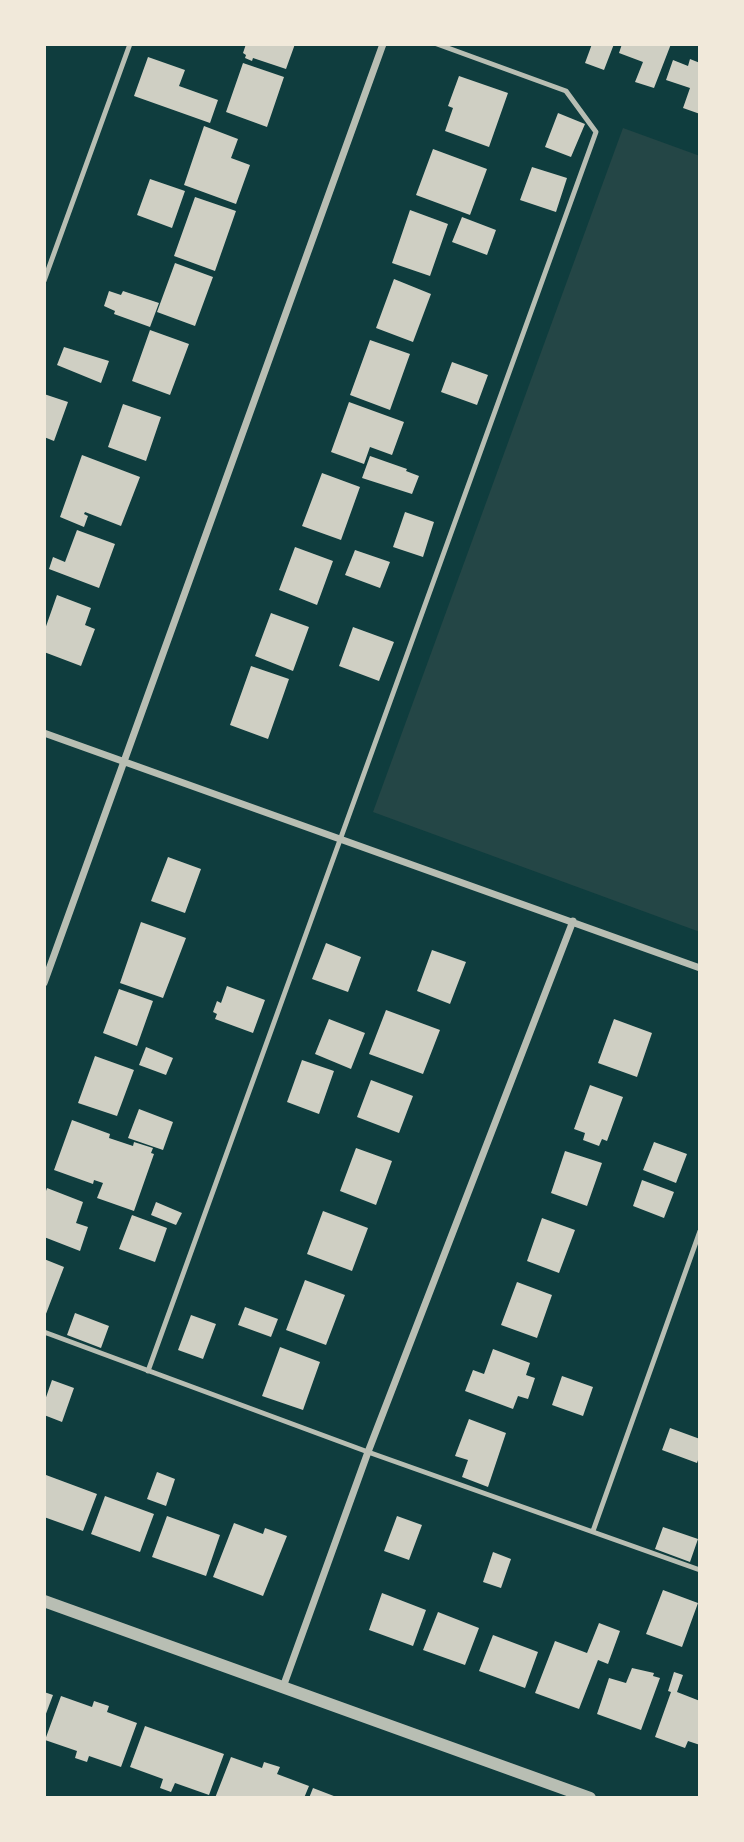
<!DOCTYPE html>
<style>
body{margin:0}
#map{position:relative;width:744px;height:1842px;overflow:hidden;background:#0f3d3e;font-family:Overpass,sans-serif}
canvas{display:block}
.frame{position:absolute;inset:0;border:46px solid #f1e9da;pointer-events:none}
</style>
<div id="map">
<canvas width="744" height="1842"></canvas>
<div class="frame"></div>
</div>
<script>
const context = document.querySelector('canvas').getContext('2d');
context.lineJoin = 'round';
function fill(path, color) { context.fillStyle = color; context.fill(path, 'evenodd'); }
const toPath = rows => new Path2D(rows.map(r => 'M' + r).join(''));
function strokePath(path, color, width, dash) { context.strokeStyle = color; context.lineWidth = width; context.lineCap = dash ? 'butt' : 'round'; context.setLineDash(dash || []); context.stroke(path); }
fill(toPath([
 [623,128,700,156,700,932,373,812]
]), '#244646');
fill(toPath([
 [246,44,295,44,286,69,253,58,252,61,245,58,246,55,243,53],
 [592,44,614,44,604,70,585,63],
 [622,44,671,44,654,88,635,82,643,62,619,53],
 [148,57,185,70,179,86,218,100,210,123,134,96],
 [690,59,700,63,700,114,683,108,690,88,666,80,673,60,688,66],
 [243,63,284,77,267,127,226,112],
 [459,76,508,93,489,147,445,131,453,108,448,106],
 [558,113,585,124,571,157,545,147],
 [204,126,238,139,231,158,250,165,236,204,184,185],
 [433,149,487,169,470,215,416,195],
 [532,167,567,178,556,212,520,200],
 [150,179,185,191,172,228,137,215],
 [195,197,236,211,215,271,174,256],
 [410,210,448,224,430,276,392,263],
 [462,217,496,230,487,255,452,242],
 [175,263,213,277,195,326,157,312],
 [394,279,431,294,413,342,376,328],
 [109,291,121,295,123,291,159,303,150,327,114,314,115,311,104,306],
 [150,330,189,344,170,395,132,381],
 [370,340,410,354,390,410,350,395],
 [64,347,109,361,101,383,57,365],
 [452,362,488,375,477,405,441,392],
 [44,394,68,402,54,441,44,437],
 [349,402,404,422,392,455,370,447,364,464,331,452],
 [123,404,161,417,146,461,108,447],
 [82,455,140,477,121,526,85,512,84,514,88,516,84,527,60,517],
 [370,456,407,469,406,471,419,476,412,494,362,478],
 [322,473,360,487,341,540,302,526],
 [405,512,434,522,423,557,393,547],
 [77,530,115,544,99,588,49,569,53,557,65,562],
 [295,547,333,561,317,605,279,590],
 [355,550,390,562,380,588,345,575],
 [57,595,91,608,85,625,95,629,81,666,44,652,44,632],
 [271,613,309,627,293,671,255,656],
 [353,627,394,642,379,681,339,666],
 [251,666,289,679,268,739,230,725],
 [168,857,201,869,185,913,151,901],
 [141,922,186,938,163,998,120,983],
 [326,943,361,957,348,992,312,979],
 [432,950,466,962,450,1004,417,991],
 [227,986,265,1000,253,1033,215,1019,217,1014,213,1012,217,1001,221,1003],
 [119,989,153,1001,137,1046,103,1033],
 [386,1010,440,1030,423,1074,369,1054],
 [329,1019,365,1033,351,1069,315,1054],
 [614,1019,652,1033,637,1077,598,1063],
 [146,1047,173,1058,166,1075,139,1065],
 [95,1056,134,1070,117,1116,78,1103],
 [302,1060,334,1071,319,1114,287,1102],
 [371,1080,413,1096,399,1133,357,1117],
 [590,1085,623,1097,607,1141,602,1139,599,1146,583,1140,585,1133,574,1129],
 [139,1109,173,1122,163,1150,128,1138],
 [72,1120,110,1134,109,1138,133,1146,134,1142,153,1148,151,1153,154,1154,134,1211,97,1198,103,1183,94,1180,93,1184,54,1170],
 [654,1142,687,1154,676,1183,643,1170],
 [356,1148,392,1161,376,1205,340,1191],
 [565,1151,602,1163,587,1206,551,1193],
 [642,1180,674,1192,664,1218,633,1206],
 [47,1188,83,1202,76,1223,88,1227,80,1251,44,1237,44,1197],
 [156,1202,182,1213,176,1225,151,1215],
 [323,1211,368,1228,352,1271,307,1254],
 [132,1215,167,1228,155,1262,119,1249],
 [542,1218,575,1230,559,1273,527,1261],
 [44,1259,64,1267,44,1319],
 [305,1280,345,1295,326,1345,286,1330],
 [517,1282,552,1295,537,1338,501,1325],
 [245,1307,278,1319,271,1337,238,1325],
 [75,1313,109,1326,101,1348,67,1335],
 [191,1315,216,1324,203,1359,178,1350],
 [280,1347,320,1362,303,1410,262,1396],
 [493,1349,530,1363,526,1375,535,1378,528,1399,518,1396,513,1409,465,1391,473,1370,484,1374],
 [562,1376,593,1387,583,1416,552,1405],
 [52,1380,74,1388,62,1422,44,1415,44,1403],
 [469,1419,506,1433,488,1487,462,1477,468,1460,455,1456],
 [670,1428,700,1439,700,1454,697,1463,662,1450],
 [157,1472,175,1479,166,1506,147,1499],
 [46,1475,97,1494,83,1531,44,1517],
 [105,1496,154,1514,140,1552,91,1534],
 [167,1516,220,1535,206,1576,152,1557],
 [397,1516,422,1525,409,1560,384,1551],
 [234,1523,263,1534,265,1528,287,1536,263,1596,213,1577],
 [663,1527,698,1539,690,1562,655,1549],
 [493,1552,511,1559,501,1588,483,1582],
 [663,1590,698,1603,682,1647,646,1634],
 [382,1593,426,1610,413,1646,369,1630],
 [438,1612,479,1628,465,1665,423,1650],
 [599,1623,620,1631,608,1664,598,1660,579,1709,535,1693,555,1641,587,1653],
 [493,1635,538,1652,525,1688,479,1671],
 [632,1668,654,1673,653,1676,660,1678,641,1730,597,1714,609,1678,626,1683],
 [674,1672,683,1675,677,1692,700,1701,700,1745,688,1741,685,1748,655,1737,671,1692,668,1691],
 [44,1692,53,1695,44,1719],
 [61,1696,92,1707,94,1701,109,1706,107,1712,137,1723,121,1767,89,1756,87,1762,75,1758,77,1751,45,1740],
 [145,1726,224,1754,209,1795,175,1783,171,1792,160,1788,163,1779,130,1767],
 [231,1757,262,1768,264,1762,280,1767,277,1774,309,1786,304,1798,215,1798],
 [313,1788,339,1798,309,1798]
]), '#cfcfc3');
strokePath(toPath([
 [44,281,130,44],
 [44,1332,368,1452,700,1570],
 [148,1371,596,132,566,91,437,44],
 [593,1531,700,1231]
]), '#b8beb3', 5);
strokePath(toPath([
 [44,733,700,968],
 [44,983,383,44],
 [283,1687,368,1452,573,921]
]), '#b8beb3', 7);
strokePath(toPath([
 [44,1601,590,1798]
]), '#b8beb3', 12);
</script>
